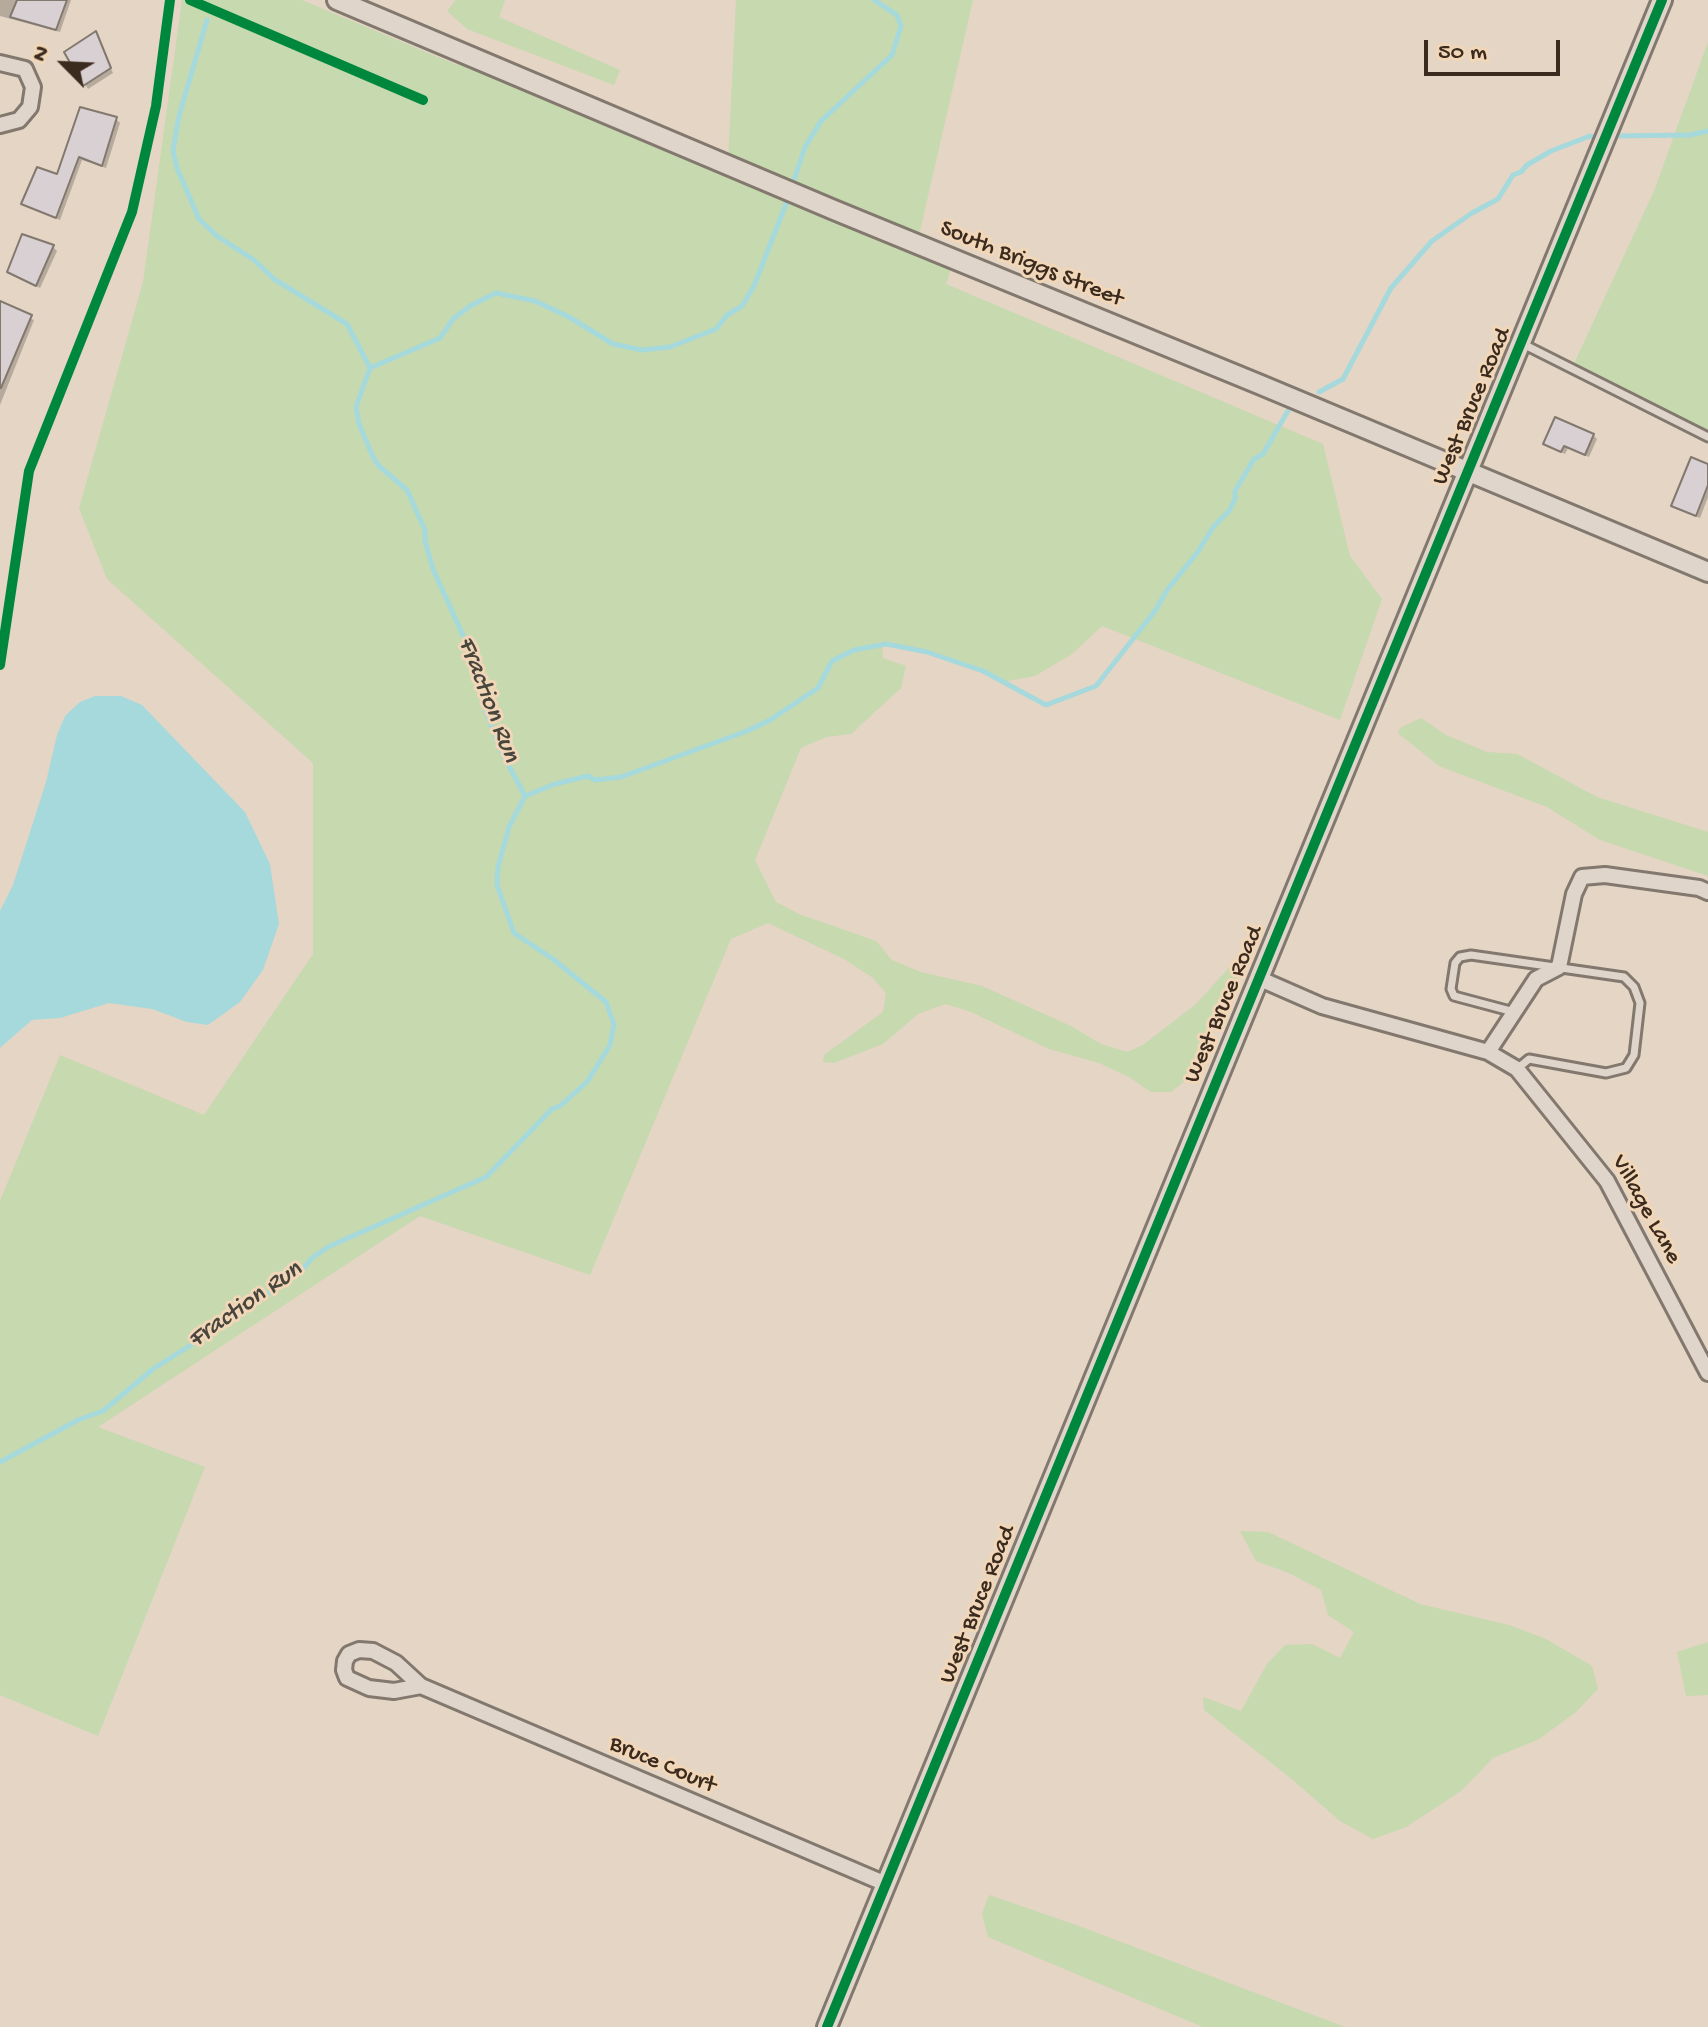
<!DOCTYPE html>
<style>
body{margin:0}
#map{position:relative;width:1708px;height:2027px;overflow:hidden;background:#e4d5c5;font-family:"Gochi Hand",sans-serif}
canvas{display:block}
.north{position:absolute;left:24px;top:24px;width:80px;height:80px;-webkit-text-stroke:6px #f1d6b8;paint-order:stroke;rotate:294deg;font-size:22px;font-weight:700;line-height:32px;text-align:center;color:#3b2a1e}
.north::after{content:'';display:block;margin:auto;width:28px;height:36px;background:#3b2a1e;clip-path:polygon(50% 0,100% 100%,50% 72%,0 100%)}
.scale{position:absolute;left:1424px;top:40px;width:136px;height:36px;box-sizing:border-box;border:4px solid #3b2a1e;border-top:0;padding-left:10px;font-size:24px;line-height:28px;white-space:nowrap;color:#3b2a1e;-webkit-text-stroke:6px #f1d6b8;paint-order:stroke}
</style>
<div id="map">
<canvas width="1708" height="2027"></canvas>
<div class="north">N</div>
<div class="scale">50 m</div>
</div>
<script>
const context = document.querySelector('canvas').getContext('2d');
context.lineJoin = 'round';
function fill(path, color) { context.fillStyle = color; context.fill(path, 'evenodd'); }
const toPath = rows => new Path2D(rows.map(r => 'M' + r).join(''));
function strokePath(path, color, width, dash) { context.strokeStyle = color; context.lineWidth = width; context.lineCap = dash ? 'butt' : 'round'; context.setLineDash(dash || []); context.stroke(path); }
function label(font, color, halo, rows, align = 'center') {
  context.font = font + ' "Gochi Hand",sans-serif'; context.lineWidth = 6; context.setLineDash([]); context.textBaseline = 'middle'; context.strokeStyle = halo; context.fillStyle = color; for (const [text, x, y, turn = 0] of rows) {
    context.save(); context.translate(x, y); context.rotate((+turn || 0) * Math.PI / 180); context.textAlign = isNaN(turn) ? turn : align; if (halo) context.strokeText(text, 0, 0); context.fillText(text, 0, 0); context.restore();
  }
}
fill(toPath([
 [182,0,302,0,457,65,462,53,728,163,736,0,973,0,917,244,954,259,946,284,1323,444,1350,556,1382,599,1340,720,1102,626,1072,654,1035,676,1002,682,983,671,927,652,882,645,883,658,906,666,901,688,851,734,826,737,801,748,755,860,776,902,799,914,876,941,892,960,921,972,982,986,1071,1026,1101,1044,1127,1052,1143,1045,1196,1004,1235,961,1243,969,1192,1075,1171,1092,1151,1092,1129,1077,1099,1063,1049,1049,969,1011,945,1004,918,1014,883,1044,834,1063,823,1062,824,1055,883,1012,886,993,873,978,844,959,768,923,731,939,590,1275,420,1216,98,1427,205,1467,98,1736,0,1695,0,1201,60,1055,204,1115,313,954,313,763,107,579,79,508,143,282],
 [456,0,505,0,499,17,620,70,614,85,467,29,447,11],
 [1708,42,1708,437,1572,368,1654,191],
 [1421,718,1446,735,1487,752,1517,754,1597,797,1708,832,1708,876,1600,840,1547,807,1439,766,1398,733,1400,728],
 [1240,1531,1268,1532,1420,1604,1509,1625,1546,1639,1592,1666,1598,1689,1576,1712,1539,1739,1493,1758,1461,1791,1406,1827,1373,1839,1340,1821,1288,1776,1204,1710,1203,1697,1241,1711,1267,1664,1285,1645,1312,1644,1340,1658,1354,1632,1328,1615,1321,1590,1289,1573,1256,1561],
 [1708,1642,1708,1695,1686,1696,1677,1652],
 [989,1895,1079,1926,1345,2027,1203,2027,988,1937,982,1914]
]), '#c6d9af');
fill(toPath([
 [95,696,121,696,142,705,245,812,270,864,279,924,263,970,240,1002,208,1025,187,1022,152,1009,109,1003,60,1018,32,1020,0,1048,0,911,13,885,46,782,57,735,65,716,80,702]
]), '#a6d9dc');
fill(toPath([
 [0,0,71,0,60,32,0,16],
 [95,34,113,73,88,89,66,52],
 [82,110,116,119,120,123,106,168,82,160,60,220,24,204,58,176],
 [53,247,57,251,40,288,9,271],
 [0,305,34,320,0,405],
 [1593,435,1597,439,1589,457,1568,448,1565,454,1546,444],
 [1708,466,1708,497,1700,518,1677,509,1673,505]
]), '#0003');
strokePath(toPath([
 [207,20,179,116,173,151,177,168,199,219,217,236,254,260,274,279,347,324,370,368],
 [1610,136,1690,135,1708,131],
 [792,186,805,147,821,121,892,55,901,26,897,15,874,0],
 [1319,392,1343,379,1391,288,1432,241,1472,213,1498,199,1513,175,1521,172,1527,165,1551,151,1590,136,1600,139],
 [525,796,500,749,483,703,479,671,433,569,425,541,425,530,407,490,379,466,373,457,359,424,356,407,370,368,440,338,453,319,470,306,496,293,535,301,569,317,613,344,642,350,670,347,716,329,727,315,742,306,754,286,789,196],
 [525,796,555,784,588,776,595,780,621,777,747,731,770,720,818,688,832,661,854,650,886,644,927,652,983,671,1046,705,1096,686,1155,611,1167,590,1197,553,1214,526,1229,511,1235,499,1235,491,1254,459,1263,454,1289,409],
 [0,1462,78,1420,103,1411,153,1369,251,1307,282,1282,302,1270,312,1258,328,1247,486,1177,552,1109,560,1106,587,1082,610,1045,614,1024,606,1002,553,959,514,933,497,885,498,867,509,827,525,796]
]), '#a6d9dc', 5);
const building = toPath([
 [17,0,67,0,56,30,10,17,17,0],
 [96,31,111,68,83,86,64,52,96,31],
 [80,107,117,117,102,166,79,157,56,218,21,204,37,167,57,174,80,107],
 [22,234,54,245,36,286,7,272,22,234],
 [0,301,32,315,1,388,0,388,0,301],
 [1555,417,1594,434,1585,455,1564,446,1561,452,1543,444,1555,417],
 [1691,457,1708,464,1708,485,1696,516,1671,506,1691,457]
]);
fill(building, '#d9d0d3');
strokePath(building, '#82786e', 2);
const service = toPath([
 [1523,344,1708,437],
 [1514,1012,1454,996,1451,989,1455,963,1460,957,1471,955,1624,977,1634,987,1640,1003,1634,1055,1626,1068,1606,1073,1529,1059,1517,1069]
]);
const minor = toPath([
 [0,63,25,69,33,87,30,107,19,120,0,125],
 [1258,978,1322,1006,1488,1052,1517,1069,1607,1181,1708,1373],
 [1488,1052,1536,979,1559,967,1574,894,1582,877,1605,875,1699,888,1708,892],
 [421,1686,394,1691,369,1688,347,1678,344,1670,345,1661,349,1654,359,1650,373,1651,396,1663,421,1686,886,1884]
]);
const tertiary = toPath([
 [337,0,834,210,1261,385,1708,572],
 [827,2027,1662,0]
]);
strokePath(service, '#82786e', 13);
strokePath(minor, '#82786e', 20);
strokePath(tertiary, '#82786e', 24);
strokePath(service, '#dfd5ca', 7);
strokePath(minor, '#dfd5ca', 14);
strokePath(tertiary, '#dfd5ca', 18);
strokePath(toPath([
 [190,0,423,100],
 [0,665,29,471,132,212,156,106,170,0],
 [827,2027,1662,0]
]), '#00873e', 10);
label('24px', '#3b2a1e', '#f1d6b8', [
 ["South Briggs Street",1031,265,22],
 ["West Bruce Road",1473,407,-67],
 ["West Bruce Road",1225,1005,-67],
 ["Village Lane",1645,1210,61],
 ["West Bruce Road",979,1605,-68],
 ["Bruce Court",662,1766,23]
]);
label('italic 26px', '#47453c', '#f1d6b8', [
 ["Fraction Run",487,700,69],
 ["Fraction Run",246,1306,-35]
]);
</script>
